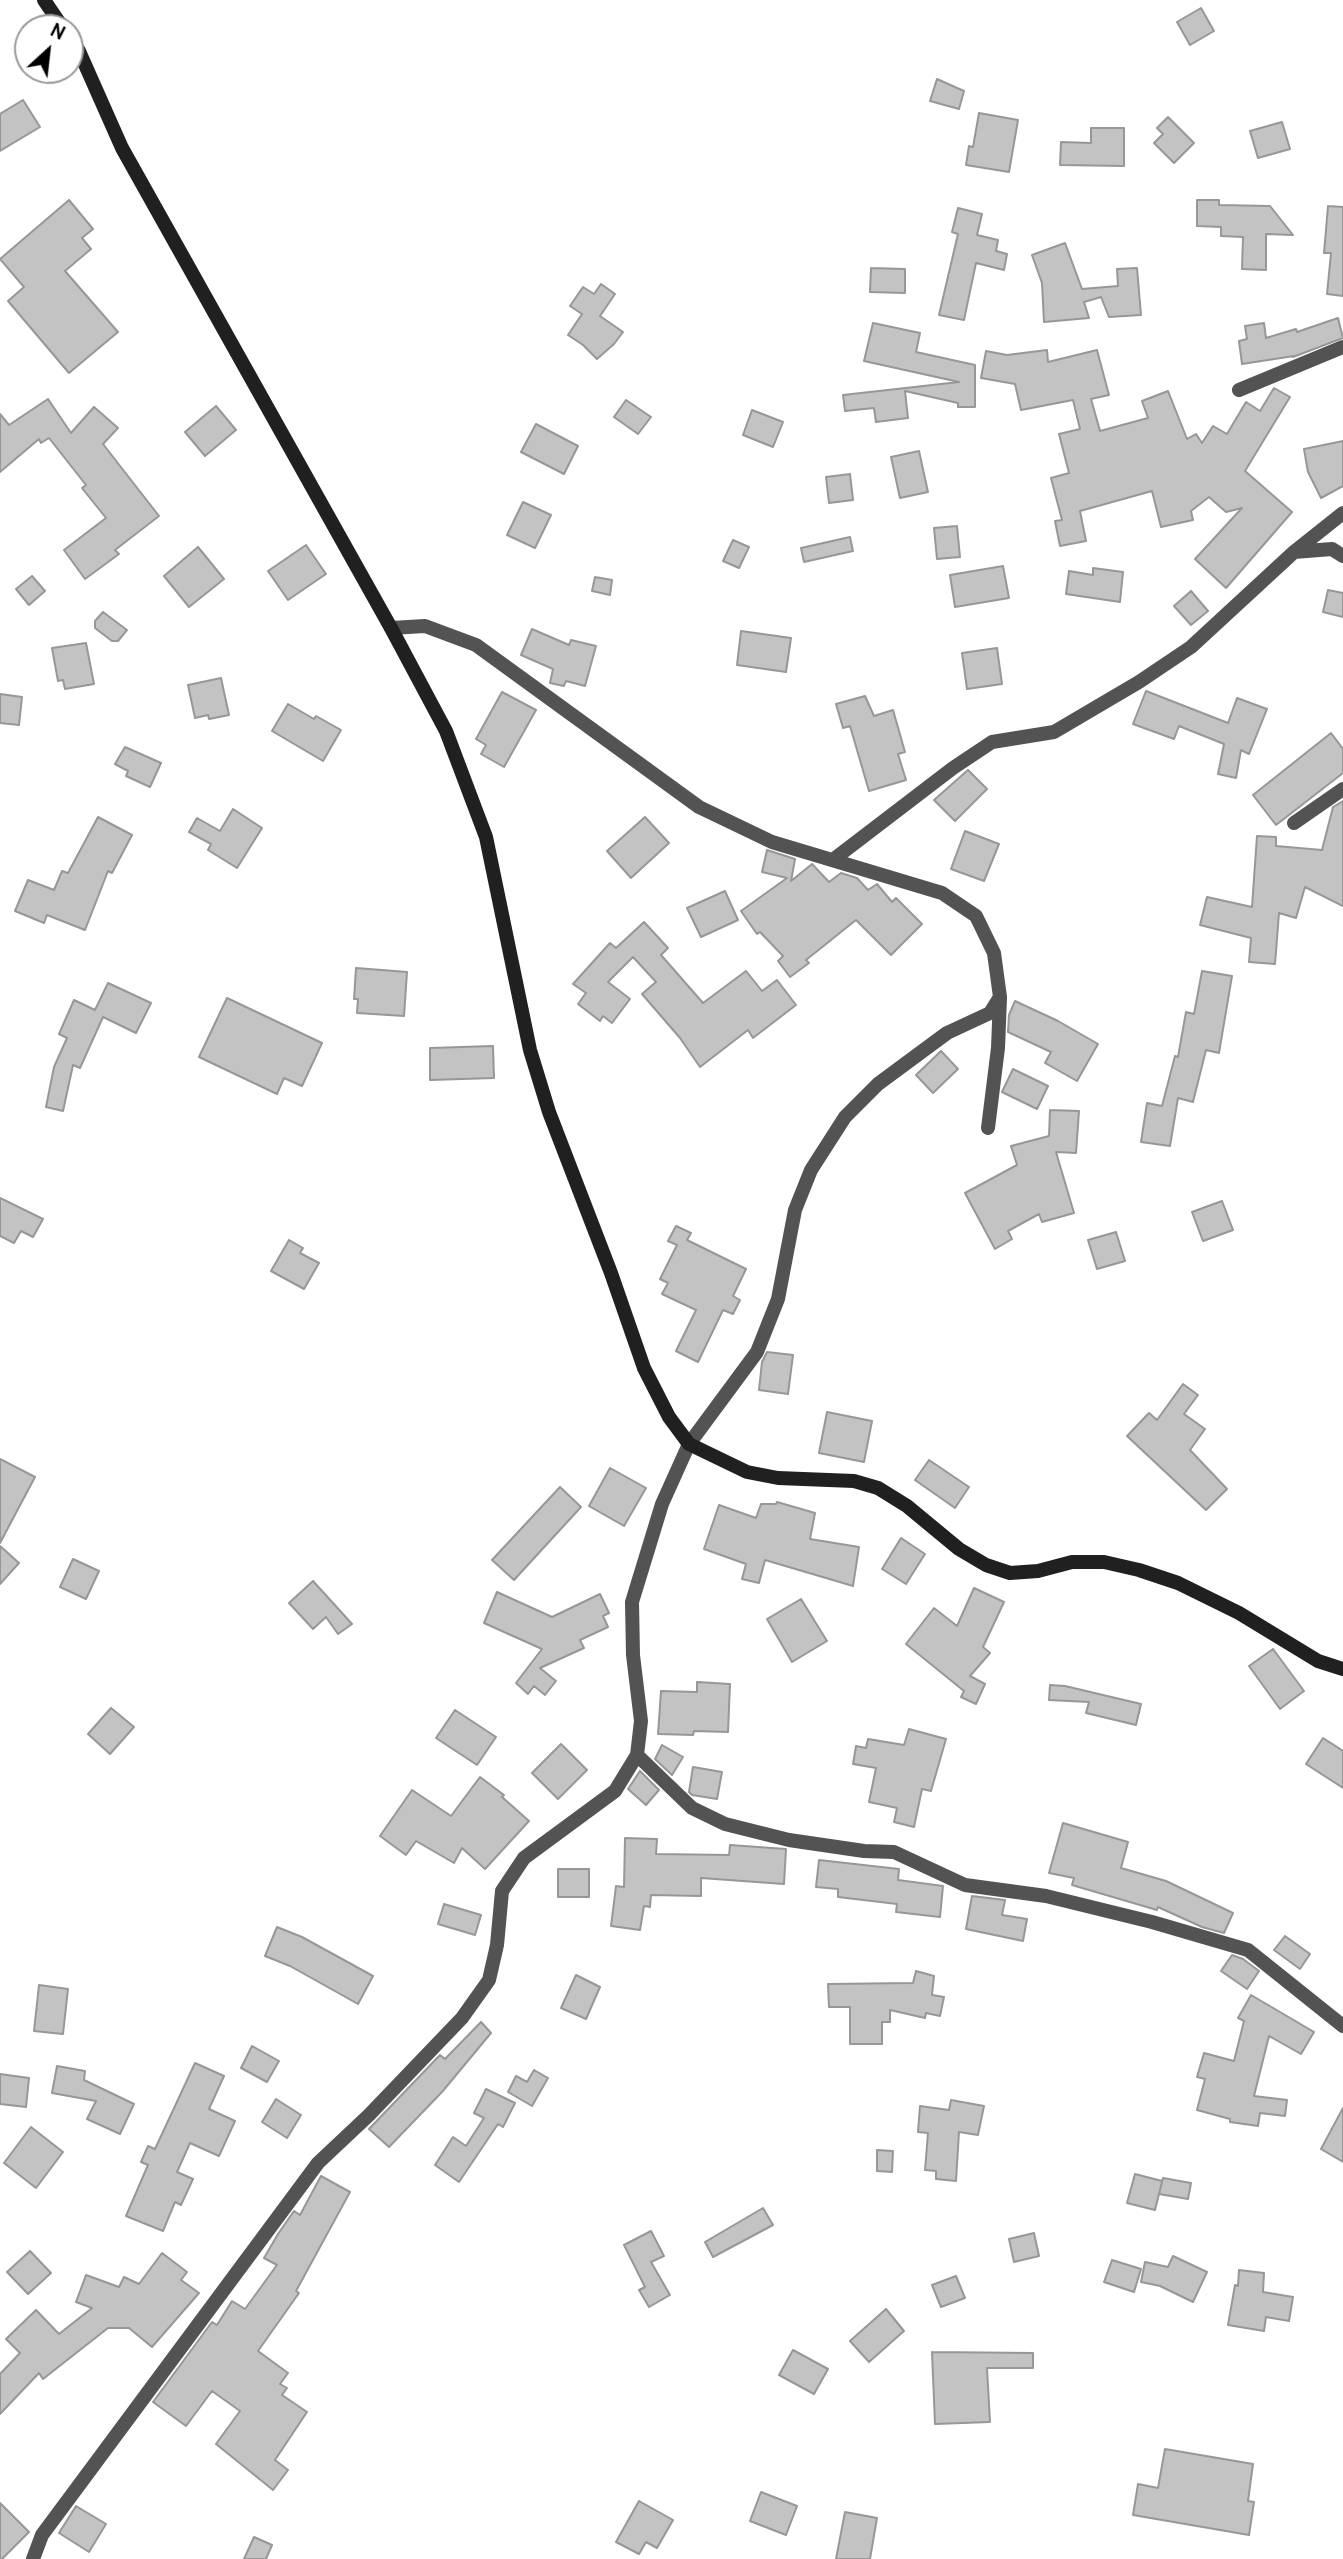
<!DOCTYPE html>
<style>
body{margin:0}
#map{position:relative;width:1343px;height:2559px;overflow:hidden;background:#fff;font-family:Cabin,sans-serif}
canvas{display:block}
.north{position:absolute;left:14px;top:14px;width:70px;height:70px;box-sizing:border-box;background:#fff;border:2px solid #999;border-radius:50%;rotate:27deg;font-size:19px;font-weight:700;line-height:28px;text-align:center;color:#000}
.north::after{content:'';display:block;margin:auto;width:24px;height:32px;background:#000;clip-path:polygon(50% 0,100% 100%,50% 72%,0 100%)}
</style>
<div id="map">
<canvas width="1343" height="2559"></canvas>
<div class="north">N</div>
</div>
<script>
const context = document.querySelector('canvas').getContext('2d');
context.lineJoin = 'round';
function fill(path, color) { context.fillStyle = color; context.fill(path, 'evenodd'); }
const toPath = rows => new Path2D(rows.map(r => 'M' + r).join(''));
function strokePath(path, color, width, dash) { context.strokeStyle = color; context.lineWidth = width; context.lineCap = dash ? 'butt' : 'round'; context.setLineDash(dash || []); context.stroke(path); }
const building = toPath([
 [1201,8,1214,31,1190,45,1177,22,1201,8],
 [937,79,964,91,959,109,930,101,937,79],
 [23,100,40,127,0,151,0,114,23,100],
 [979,113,1018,120,1009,172,966,165,969,146,973,147,979,113],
 [1168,117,1194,143,1174,163,1154,143,1163,134,1157,128,1168,117],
 [1282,122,1290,149,1258,158,1250,131,1282,122],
 [1091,128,1124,128,1124,166,1060,165,1061,142,1091,143,1091,128],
 [69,200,93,229,82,238,91,249,65,271,118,332,69,373,8,301,24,287,0,259,69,200],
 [1197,200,1219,200,1219,205,1270,206,1293,235,1266,234,1266,270,1242,269,1243,237,1221,236,1221,227,1197,226,1197,200],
 [1328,206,1343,207,1343,296,1327,294,1331,253,1324,253,1328,206],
 [958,208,982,214,977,235,998,240,996,251,1007,254,1004,270,976,263,964,320,939,315,958,234,952,232,958,208],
 [1065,243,1082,289,1118,286,1117,269,1137,268,1141,315,1109,317,1101,297,1084,302,1089,318,1044,322,1042,283,1032,255,1065,243],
 [871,268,905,269,905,293,870,292,871,268],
 [601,284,615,294,600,316,623,332,614,344,597,359,583,345,568,335,582,314,570,306,583,287,594,294,601,284],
 [1338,318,1343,338,1293,357,1294,356,1242,364,1239,341,1247,339,1245,326,1264,323,1266,338,1296,329,1297,332,1338,318],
 [873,323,920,333,916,352,975,365,975,407,958,407,958,403,905,391,908,418,876,422,874,408,845,411,843,395,959,382,864,361,873,323],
 [1047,350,1048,362,1097,350,1109,395,1091,399,1100,431,1148,418,1142,401,1168,391,1187,439,1196,434,1202,443,1213,426,1227,434,1246,402,1260,411,1274,388,1290,397,1245,471,1292,512,1226,588,1195,559,1242,508,1226,512,1209,497,1191,511,1193,520,1161,527,1152,491,1080,511,1086,541,1060,546,1055,521,1062,520,1051,478,1069,473,1059,434,1080,429,1073,400,1021,410,1015,384,981,378,986,351,1007,355,1047,350],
 [48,399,71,433,94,407,118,428,103,444,159,516,115,550,119,554,85,579,64,550,106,518,82,488,86,485,49,438,41,443,39,439,0,472,0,414,9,425,48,399],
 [626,400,651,417,638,434,614,417,626,400],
 [216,406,236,430,205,456,185,432,216,406],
 [752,410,783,422,773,447,743,435,752,410],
 [536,424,578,446,564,474,521,452,536,424],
 [1343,441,1343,486,1321,498,1308,472,1304,449,1343,441],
 [919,451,928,492,900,498,891,457,919,451],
 [850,474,853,500,829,503,826,477,850,474],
 [523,502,551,515,535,548,507,535,523,502],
 [957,526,960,557,937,559,934,528,957,526],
 [850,537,853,551,804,562,801,548,850,537],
 [733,540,749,547,739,568,723,561,733,540],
 [306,545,326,574,288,600,268,571,306,545],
 [198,547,224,579,189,607,164,576,198,547],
 [1003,566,1009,598,955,607,950,575,1003,566],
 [1093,568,1123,572,1120,602,1066,594,1069,571,1093,575,1093,568],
 [32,576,45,591,29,605,16,589,32,576],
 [595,577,612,580,610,595,592,591,595,577],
 [1328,590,1343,593,1343,617,1323,612,1328,590],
 [1191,591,1208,611,1191,625,1174,606,1191,591],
 [103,612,127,630,118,641,112,641,95,628,95,621,103,612],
 [532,629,569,645,571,640,596,646,585,686,566,681,564,686,550,683,553,669,521,655,532,629],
 [741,631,791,638,786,672,737,665,741,631],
 [86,643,94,684,65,689,63,680,58,681,52,648,86,643],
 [997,648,1002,684,967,689,962,653,997,648],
 [221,678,229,715,209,719,208,715,195,718,188,685,221,678],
 [1146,691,1228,723,1237,698,1267,709,1249,754,1241,750,1236,778,1218,774,1224,744,1179,726,1174,739,1133,724,1146,691],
 [502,692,536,710,504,767,481,754,486,745,476,739,502,692],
 [0,694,22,697,19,725,0,723,0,694],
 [865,696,874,716,893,710,905,752,898,754,906,780,869,791,850,726,843,728,836,704,865,696],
 [288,704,314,719,316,716,341,730,323,761,272,731,288,704],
 [1331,733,1343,749,1343,773,1276,825,1253,795,1331,733],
 [125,747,161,763,150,787,126,776,128,771,115,764,125,747],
 [968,770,987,789,955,821,934,800,968,770],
 [1343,801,1343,906,1305,887,1296,918,1279,913,1275,964,1249,962,1251,938,1200,925,1207,897,1252,907,1257,836,1276,837,1276,846,1322,850,1333,807,1343,801],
 [233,809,262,828,237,868,208,850,211,844,189,832,197,818,220,831,233,809],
 [98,817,132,835,112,873,108,871,85,930,47,915,44,923,15,911,28,880,54,890,62,871,68,873,98,817],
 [645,817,669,843,631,878,607,851,645,817],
 [965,831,999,844,984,881,951,869,965,831],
 [767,850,795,859,791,881,812,864,829,882,841,873,857,878,868,890,877,884,892,902,896,898,922,924,891,955,856,920,806,960,809,963,790,977,778,961,783,956,760,932,757,934,741,911,787,878,762,872,767,850],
 [725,891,738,920,701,937,687,908,725,891],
 [644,922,668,948,661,955,703,1003,746,971,762,991,777,980,796,1005,753,1038,748,1030,700,1067,680,1038,642,994,656,982,633,957,608,982,630,999,612,1023,603,1016,600,1021,578,1004,586,993,573,984,610,943,616,948,644,922],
 [356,968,407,972,404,1016,357,1013,358,999,354,999,356,968],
 [1202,971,1232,976,1219,1053,1206,1050,1193,1102,1178,1098,1170,1146,1141,1142,1147,1103,1162,1106,1175,1056,1178,1057,1186,1012,1194,1014,1202,971],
 [108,983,151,1003,136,1033,103,1017,80,1068,73,1065,63,1111,46,1107,54,1067,67,1038,59,1034,74,1000,95,1010,108,983],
 [227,998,322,1043,302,1086,284,1078,277,1094,199,1057,227,998],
 [1015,1001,1058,1021,1098,1044,1077,1081,1045,1063,1051,1052,1008,1032,1009,1015,1015,1001],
 [493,1046,494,1078,430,1080,430,1048,493,1046],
 [941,1051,958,1069,933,1093,916,1075,941,1051],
 [1013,1069,1048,1086,1037,1109,1002,1092,1013,1069],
 [1050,1110,1079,1111,1076,1153,1056,1152,1074,1213,1042,1222,1039,1214,1008,1231,1012,1239,995,1249,965,1193,1017,1165,1011,1146,1049,1136,1050,1110],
 [0,1198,43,1219,33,1237,21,1231,14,1243,0,1236,0,1198],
 [1222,1201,1233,1230,1203,1241,1192,1212,1222,1201],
 [676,1226,691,1233,687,1240,746,1269,733,1296,740,1300,733,1314,723,1310,698,1362,676,1351,696,1310,662,1294,668,1283,660,1279,677,1245,668,1241,676,1226],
 [1116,1232,1125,1261,1097,1269,1088,1240,1116,1232],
 [289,1240,303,1248,300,1253,319,1263,304,1289,271,1271,289,1240],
 [767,1352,793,1355,788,1394,759,1390,762,1362,767,1352],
 [1183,1384,1198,1395,1184,1414,1205,1429,1190,1450,1227,1489,1206,1510,1127,1436,1149,1413,1157,1420,1183,1384],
 [827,1412,872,1421,864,1462,819,1453,827,1412],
 [0,1459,35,1477,0,1543,0,1459],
 [929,1460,969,1487,955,1508,915,1480,929,1460],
 [610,1468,646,1488,624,1526,589,1506,610,1468],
 [560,1487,581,1507,514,1580,492,1560,560,1487],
 [777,1502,815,1513,810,1539,859,1547,853,1586,765,1560,759,1583,742,1579,746,1564,704,1549,719,1505,756,1518,761,1504,776,1504,777,1502],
 [901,1538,925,1554,906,1584,882,1569,901,1538],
 [0,1546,19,1563,0,1584,0,1546],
 [73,1559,99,1571,86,1599,60,1587,73,1559],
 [313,1581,352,1624,338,1634,326,1617,313,1629,289,1603,313,1581],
 [974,1588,1004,1602,983,1647,990,1653,970,1676,985,1684,976,1704,961,1697,964,1691,906,1644,934,1608,957,1626,974,1588],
 [497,1592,552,1617,600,1594,609,1613,603,1616,608,1627,580,1640,584,1648,540,1668,556,1681,545,1695,534,1686,528,1694,516,1683,542,1649,484,1623,497,1592],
 [801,1599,827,1641,792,1662,767,1619,801,1599],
 [1273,1649,1304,1691,1280,1709,1249,1666,1273,1649],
 [697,1682,730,1684,728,1732,694,1731,693,1735,658,1734,661,1691,697,1692,697,1682],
 [1050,1685,1065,1686,1141,1704,1136,1725,1086,1713,1089,1702,1049,1700,1050,1685],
 [111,1708,134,1727,110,1754,88,1734,111,1708],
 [455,1710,496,1737,477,1765,436,1738,455,1710],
 [909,1729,946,1739,931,1791,922,1789,914,1827,894,1822,897,1808,869,1802,876,1768,853,1764,856,1746,866,1748,868,1739,904,1745,909,1729],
 [1323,1738,1343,1751,1343,1788,1306,1764,1323,1738],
 [561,1744,587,1770,558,1799,532,1773,561,1744],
 [662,1745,683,1757,672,1775,655,1759,662,1745],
 [693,1767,722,1772,717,1799,692,1795,689,1792,693,1767],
 [640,1771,659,1790,646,1805,628,1789,640,1771],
 [480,1777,504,1795,502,1797,529,1821,485,1869,462,1848,454,1863,416,1841,406,1855,380,1836,412,1790,451,1816,480,1777],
 [1063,1823,1128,1842,1121,1868,1166,1881,1233,1913,1224,1933,1202,1927,1158,1907,1157,1910,1072,1885,1074,1878,1049,1873,1063,1823],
 [625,1838,657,1839,656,1854,729,1855,730,1845,786,1849,784,1884,701,1878,701,1896,651,1895,650,1907,644,1906,640,1930,611,1926,616,1886,624,1887,625,1838],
 [819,1860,899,1869,898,1880,943,1886,940,1917,896,1912,897,1904,838,1897,838,1889,816,1887,819,1860],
 [558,1869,589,1869,589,1897,558,1897,558,1869],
 [972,1896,1005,1900,1002,1915,1027,1919,1023,1941,966,1929,972,1896],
 [444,1904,481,1915,475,1935,438,1924,444,1904],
 [277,1927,302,1937,373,1976,358,2004,290,1966,265,1956,277,1927],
 [1285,1936,1310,1954,1300,1969,1274,1950,1285,1936],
 [1232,1955,1243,1959,1259,1971,1247,1989,1221,1971,1232,1955],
 [916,1971,934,1976,932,1995,944,1997,940,2016,926,2013,925,2018,890,2010,890,2022,882,2022,882,2044,850,2044,850,2007,829,2007,828,1984,913,1983,916,1971],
 [576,1975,600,1987,586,2019,561,2008,576,1975],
 [39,1985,68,1989,63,2034,34,2031,39,1985],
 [1251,1995,1314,2032,1301,2054,1269,2036,1254,2096,1287,2100,1285,2116,1260,2113,1258,2126,1230,2122,1230,2119,1197,2110,1205,2079,1197,2077,1204,2053,1234,2061,1244,2021,1238,2018,1251,1995],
 [481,2022,491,2033,442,2092,389,2147,369,2129,440,2055,445,2059,481,2022],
 [252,2046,279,2061,267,2082,241,2068,252,2046],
 [195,2063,224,2076,209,2109,235,2121,219,2156,190,2143,177,2172,193,2179,181,2205,175,2202,163,2231,126,2216,148,2165,141,2162,148,2146,155,2149,195,2063],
 [57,2066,85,2071,84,2080,134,2104,120,2134,87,2119,96,2101,52,2093,57,2066],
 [534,2070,548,2078,532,2106,508,2092,516,2076,527,2082,534,2070],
 [0,2074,29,2078,26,2107,0,2104,0,2074],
 [486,2089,515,2103,503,2127,498,2124,459,2182,435,2165,453,2137,466,2146,484,2118,474,2113,486,2089],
 [276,2099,301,2115,287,2138,262,2122,276,2099],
 [951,2100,984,2106,978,2135,959,2132,956,2181,936,2179,936,2171,925,2170,928,2133,918,2132,920,2106,949,2110,951,2100],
 [1343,2108,1343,2162,1321,2149,1343,2108],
 [31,2127,63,2152,36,2188,4,2163,31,2127],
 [877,2150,893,2151,892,2172,877,2171,877,2150],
 [1135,2174,1162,2181,1163,2178,1191,2183,1188,2199,1159,2194,1162,2182,1155,2210,1127,2203,1135,2174],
 [321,2176,350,2192,296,2291,299,2293,258,2351,288,2373,280,2384,287,2388,282,2395,307,2412,275,2460,288,2470,273,2490,216,2444,240,2411,212,2391,186,2426,153,2402,212,2322,217,2325,232,2301,245,2309,277,2265,264,2258,278,2234,294,2211,300,2215,321,2176],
 [763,2208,773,2225,713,2257,705,2242,763,2208],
 [651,2231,664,2256,651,2262,670,2295,649,2307,639,2290,645,2287,624,2245,651,2231],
 [1034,2233,1039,2256,1014,2262,1009,2239,1034,2233],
 [30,2251,51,2273,28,2294,7,2272,30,2251],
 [162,2253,187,2272,181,2280,199,2293,152,2347,129,2328,108,2328,43,2379,39,2373,0,2414,0,2374,20,2353,6,2339,36,2310,59,2334,92,2308,76,2302,86,2275,119,2287,124,2277,139,2284,162,2253],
 [1173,2256,1207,2272,1193,2302,1160,2286,1141,2282,1145,2262,1168,2267,1173,2256],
 [1112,2260,1141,2269,1134,2292,1104,2282,1112,2260],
 [1239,2270,1264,2273,1263,2292,1293,2297,1289,2321,1266,2317,1264,2331,1228,2325,1235,2285,1238,2286,1239,2270],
 [956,2276,965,2298,941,2307,932,2285,956,2276],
 [886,2309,904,2331,869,2362,850,2341,886,2309],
 [793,2350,828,2369,814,2394,779,2375,793,2350],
 [932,2352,1033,2353,1033,2368,987,2368,990,2422,935,2424,932,2352],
 [1165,2449,1253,2464,1248,2501,1254,2502,1249,2535,1133,2515,1138,2484,1158,2488,1165,2449],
 [761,2492,797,2506,786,2535,750,2521,761,2492],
 [639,2501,673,2520,657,2548,646,2542,639,2554,616,2542,639,2501],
 [0,2503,29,2532,2,2559,0,2559,0,2503],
 [76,2506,106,2524,89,2552,59,2533,76,2506],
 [845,2512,877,2518,870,2559,836,2559,845,2512],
 [254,2537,272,2545,266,2559,244,2559,254,2537]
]);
fill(building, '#c3c3c3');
strokePath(building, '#979797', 2);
strokePath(toPath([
 [1239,390,1343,347],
 [1294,552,1343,513],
 [1294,823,1343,789],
 [834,859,953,768,992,742,1054,732,1139,682,1191,647,1294,552,1332,549,1343,556],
 [988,1128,998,1048,1000,998],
 [637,1755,692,1808,725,1824,789,1840,864,1851,894,1852,965,1885,1046,1896,1152,1922,1248,1950,1343,2026],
 [33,2559,42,2535,318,2163,369,2115,462,2018,489,1980,497,1945,502,1891,524,1858,615,1791,637,1755,641,1721,633,1655,632,1602,662,1504,689,1444,757,1352,778,1299,795,1210,811,1170,845,1117,878,1084,947,1033,990,1013,1000,997,994,953,976,916,942,893,772,842,699,807,476,645,425,626,391,628]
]), '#535353', 14);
strokePath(toPath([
 [44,0,63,28],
 [70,38,79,51,122,148,391,628,446,731,486,837,530,1050,549,1112,611,1273,644,1368,669,1417,689,1444,747,1472,778,1478,854,1481,878,1488,907,1506,959,1549,986,1565,1010,1573,1038,1571,1072,1562,1104,1562,1139,1570,1178,1583,1239,1613,1318,1661,1343,1669]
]), '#202020', 14);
</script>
